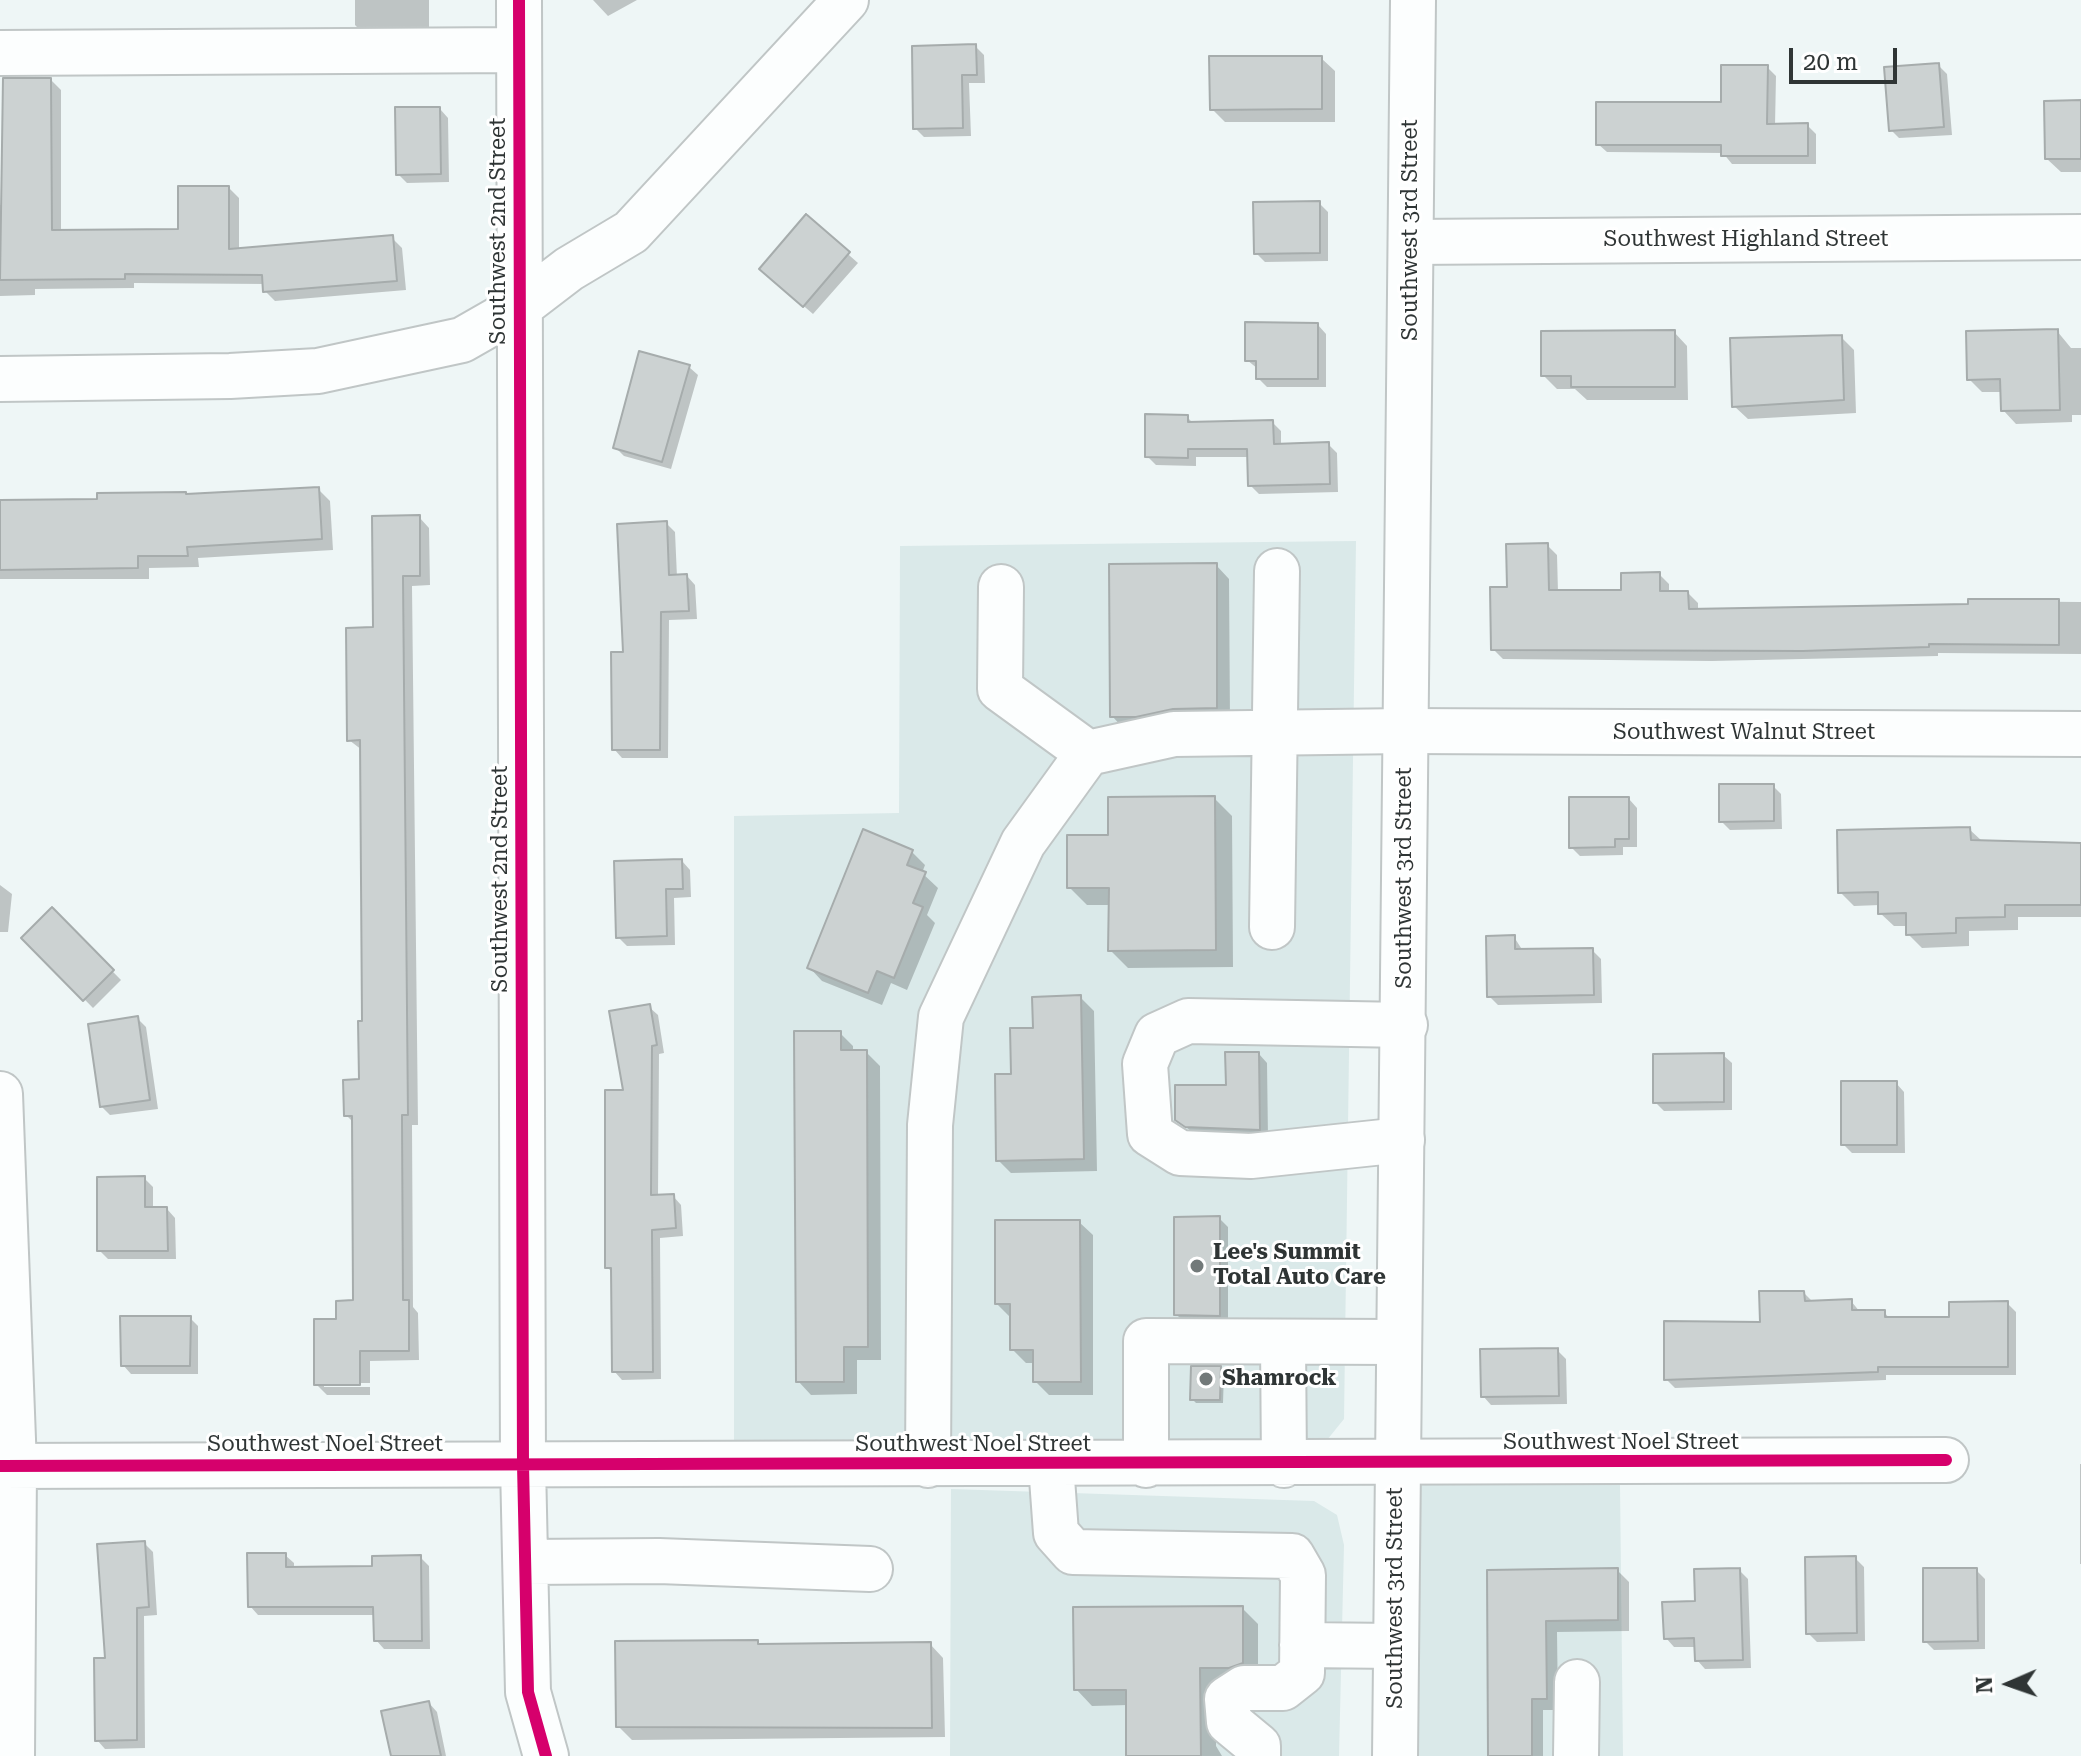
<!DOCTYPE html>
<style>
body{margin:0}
#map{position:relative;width:2081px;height:1756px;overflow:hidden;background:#eef6f6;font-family:"Roboto Serif",serif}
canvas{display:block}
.north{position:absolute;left:1969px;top:1644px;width:80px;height:80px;-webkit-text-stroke:6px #fff;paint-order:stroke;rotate:268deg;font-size:22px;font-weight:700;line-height:32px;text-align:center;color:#2f3535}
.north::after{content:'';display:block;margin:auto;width:28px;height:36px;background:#2f3535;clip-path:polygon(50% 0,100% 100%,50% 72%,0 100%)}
.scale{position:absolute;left:1789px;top:48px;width:108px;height:36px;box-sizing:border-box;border:4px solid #2f3535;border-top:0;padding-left:10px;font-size:24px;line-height:28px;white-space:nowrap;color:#2f3535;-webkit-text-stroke:6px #fff;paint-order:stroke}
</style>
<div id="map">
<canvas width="2081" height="1756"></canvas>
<div class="north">N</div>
<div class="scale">20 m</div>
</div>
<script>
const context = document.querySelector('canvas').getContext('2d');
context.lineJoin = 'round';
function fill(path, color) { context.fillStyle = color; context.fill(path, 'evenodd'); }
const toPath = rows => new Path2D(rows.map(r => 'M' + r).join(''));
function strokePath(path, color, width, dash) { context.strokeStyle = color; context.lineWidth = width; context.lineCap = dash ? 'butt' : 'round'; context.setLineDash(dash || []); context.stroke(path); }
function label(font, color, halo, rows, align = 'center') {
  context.font = font + ' "Roboto Serif",serif'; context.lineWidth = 6; context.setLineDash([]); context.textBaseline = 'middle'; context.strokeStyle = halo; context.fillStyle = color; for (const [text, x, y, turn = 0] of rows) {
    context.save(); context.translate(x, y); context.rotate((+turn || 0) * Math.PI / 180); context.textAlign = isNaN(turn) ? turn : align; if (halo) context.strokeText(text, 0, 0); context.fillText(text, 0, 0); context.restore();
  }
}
fill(toPath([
 [1356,541,1344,1419,1327,1440,1300,1453,734,1453,734,816,899,813,900,546],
 [1439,1476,1620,1485,1623,1756,1392,1756,1409,1482],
 [951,1489,1314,1501,1337,1515,1344,1545,1339,1756,950,1756]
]), '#dae9e9');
fill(toPath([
 [355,0,429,0,429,34,364,34,355,25],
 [593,0,637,0,608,16],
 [975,46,984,55,985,83,969,83,971,136,924,137,915,128],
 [1321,58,1335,71,1335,122,1225,122,1212,109],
 [1938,65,1947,74,1952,135,1899,138,1891,130],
 [1767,67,1776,76,1775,126,1807,125,1816,134,1816,164,1732,164,1723,153,1607,152,1598,144,1723,104],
 [51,80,61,90,61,232,180,231,229,188,239,198,239,251,392,238,402,248,406,290,275,301,265,291,265,284,134,283,134,288,35,289,35,295,0,296,0,205,5,205],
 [2081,102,2081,172,2061,172,2047,159],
 [440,109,448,118,449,182,407,183,398,174],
 [1319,203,1328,212,1328,261,1265,262,1256,253],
 [806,217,858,263,813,314,770,277],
 [1318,325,1326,334,1326,387,1267,387,1258,378,1258,369,1247,360],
 [2057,331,2071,348,2081,348,2081,415,2072,415,2072,422,2016,424,2003,410,2003,392,1982,392,1969,379],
 [1674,332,1687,346,1688,400,1587,400,1575,389,1557,389,1543,375],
 [1841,337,1854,350,1856,413,1748,419,1734,406],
 [689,367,698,375,671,469,624,456,615,447],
 [1187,417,1194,424,1272,422,1281,431,1281,446,1328,444,1337,453,1338,492,1259,494,1250,485,1250,457,1196,457,1196,466,1156,465,1147,456],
 [318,489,330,501,333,550,198,558,199,567,149,568,149,579,0,579,0,500,99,501],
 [419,517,429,528,430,585,412,586,418,1125,412,1125,413,1307,418,1313,419,1360,370,1361,370,1383,324,1383,324,1387,370,1387,370,1395,327,1395,316,1384,338,1321,355,1302,354,1123,346,1115,361,1081,364,1023,362,750,349,740,375,629],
 [666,523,675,532,677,577,687,576,695,585,697,619,669,620,668,758,622,758,614,749,625,654],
 [1547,545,1557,555,1558,592,1623,592,1659,574,1669,584,1669,593,1688,593,1698,603,1698,611,1970,606,1970,601,2081,602,2081,654,1938,653,1938,656,1712,661,1503,659,1493,649,1509,589],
 [1216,565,1229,579,1230,721,1125,730,1112,716],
 [1773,786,1781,794,1782,829,1730,830,1721,821],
 [1214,798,1232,816,1233,967,1128,968,1110,950,1111,905,1087,905,1069,887,1110,837],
 [1629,799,1637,808,1637,847,1623,847,1623,855,1580,856,1571,847],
 [1969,829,1982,841,2081,845,2081,917,2018,917,2018,930,1969,931,1969,946,1922,948,1908,934,1908,926,1894,926,1880,913,1880,905,1854,906,1840,892],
 [912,852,925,865,922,873,938,888,927,915,935,923,907,990,891,983,882,1005,822,981,809,967],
 [682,861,690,870,691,897,674,898,675,945,627,946,618,937],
 [0,885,12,894,8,932,0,932],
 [52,910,121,980,93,1008,24,938],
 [1514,937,1523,951,1592,950,1601,959,1602,1003,1498,1005,1489,996],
 [1080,997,1094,1011,1097,1171,1011,1173,998,1160,1014,1076,1035,1030],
 [649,1007,658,1015,664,1053,659,1054,658,1197,673,1196,681,1205,683,1236,660,1238,661,1379,622,1380,614,1371,613,1273,607,1267,626,1092],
 [137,1018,146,1027,158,1109,110,1115,101,1106],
 [840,1033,853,1046,853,1052,866,1052,880,1066,881,1360,857,1360,857,1394,811,1395,798,1381],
 [1259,1054,1267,1063,1268,1138,1196,1135,1177,1120,1228,1086],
 [1723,1055,1732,1063,1732,1110,1664,1111,1655,1102],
 [1896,1083,1904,1092,1905,1153,1852,1153,1843,1144],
 [144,1178,153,1187,153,1209,167,1209,175,1218,176,1259,108,1259,99,1250],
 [1219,1218,1228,1227,1228,1324,1185,1323,1176,1314],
 [1079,1222,1093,1235,1093,1395,1049,1395,1035,1381,1035,1363,1026,1363,1012,1349,1010,1317,997,1304],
 [1804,1293,1813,1302,1851,1301,1860,1312,1884,1312,1890,1319,1951,1319,2007,1303,2016,1312,2016,1375,1886,1375,1886,1380,1675,1388,1666,1379,1762,1324],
 [190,1318,198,1326,198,1374,131,1374,123,1365],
 [1557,1350,1566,1359,1567,1404,1491,1405,1483,1396],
 [1220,1368,1224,1372,1223,1403,1196,1403,1192,1399],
 [2080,1464,2081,1464,2081,1564,2080,1564],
 [144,1543,153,1552,157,1615,144,1616,145,1748,105,1749,97,1740,107,1660],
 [285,1555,294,1563,294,1569,374,1568,420,1557,429,1566,430,1649,384,1649,376,1640,375,1615,258,1615,250,1606],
 [1855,1558,1864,1567,1865,1641,1817,1642,1808,1633],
 [1617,1570,1629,1582,1629,1631,1557,1632,1558,1710,1543,1710,1543,1756,1490,1756,1489,1572],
 [1739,1570,1748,1579,1751,1668,1705,1669,1697,1660,1696,1647,1674,1647,1666,1638,1697,1603],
 [1976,1570,1985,1579,1985,1649,1934,1650,1925,1641],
 [1242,1608,1258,1624,1258,1679,1216,1684,1216,1746,1222,1756,1128,1756,1128,1705,1092,1706,1076,1689],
 [617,1643,930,1644,943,1658,945,1737,632,1740,618,1726],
 [429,1703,437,1712,446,1756,393,1756]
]), '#0003');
const building = toPath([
 [976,44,977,75,962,75,963,128,913,129,912,46,976,44],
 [1209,56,1322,56,1322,109,1210,110,1209,56],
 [1939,63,1944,127,1889,131,1884,67,1939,63],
 [1721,65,1768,65,1767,124,1808,123,1808,156,1721,156,1721,145,1596,145,1596,102,1721,102,1721,65],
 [3,78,51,78,52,230,178,229,178,186,229,186,229,249,393,235,397,281,263,292,262,275,125,274,125,279,0,280,3,78],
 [2081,100,2081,159,2045,159,2044,101,2081,100],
 [395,107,440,107,441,174,396,175,395,107],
 [1320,201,1320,253,1254,254,1253,202,1320,201],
 [806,214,850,252,803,307,759,269,806,214],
 [1245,322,1318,323,1318,379,1256,379,1256,361,1245,361,1245,322],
 [2058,329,2060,410,2001,411,2000,379,1967,380,1966,331,2058,329],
 [1675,330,1675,387,1571,387,1571,376,1541,376,1541,331,1675,330],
 [1842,335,1844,400,1732,407,1730,338,1842,335],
 [639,351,690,365,662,462,613,448,639,351],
 [1145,414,1188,415,1188,422,1273,420,1274,444,1329,442,1330,484,1248,486,1247,449,1188,449,1188,458,1145,457,1145,414],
 [319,487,322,539,187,547,188,556,138,556,138,568,0,570,0,500,97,499,97,493,186,492,186,494,319,487],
 [420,515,420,576,403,576,408,1115,402,1115,403,1300,409,1300,409,1351,360,1351,360,1385,314,1385,314,1319,336,1319,336,1301,353,1300,352,1116,344,1116,343,1080,359,1079,358,1021,362,1021,360,740,347,741,346,628,373,627,372,516,420,515],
 [667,521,669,575,687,574,689,611,661,612,660,750,612,750,611,652,623,652,617,524,667,521],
 [1548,543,1549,590,1621,590,1621,573,1660,572,1660,591,1688,591,1689,609,1968,604,1968,599,2059,599,2059,645,1929,644,1929,647,1803,651,1491,650,1490,587,1507,587,1506,544,1548,543],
 [1217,563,1217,708,1173,709,1136,717,1110,717,1109,564,1217,563],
 [1719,784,1774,784,1774,821,1719,822,1719,784],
 [1215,796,1216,950,1108,951,1109,888,1067,888,1067,835,1108,835,1108,797,1215,796],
 [1569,797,1629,797,1629,839,1615,839,1615,847,1569,848,1569,797],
 [1970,827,1971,840,2081,843,2081,905,2005,905,2005,917,1956,918,1956,933,1906,935,1906,913,1878,914,1878,892,1838,893,1837,830,1970,827],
 [863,829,913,850,907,865,926,872,913,903,923,907,894,978,877,971,868,993,807,968,863,829],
 [682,859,683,889,666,889,667,936,616,938,614,861,682,859],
 [52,907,114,970,83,1001,21,938,52,907],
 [1515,935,1515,949,1593,948,1594,995,1487,997,1486,936,1515,935],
 [1081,995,1084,1159,996,1161,995,1074,1011,1074,1010,1028,1033,1028,1032,997,1081,995],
 [650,1004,657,1045,652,1046,651,1195,674,1194,676,1228,652,1230,653,1372,612,1372,611,1268,605,1268,605,1090,623,1090,609,1011,650,1004],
 [138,1016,150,1100,100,1107,88,1024,138,1016],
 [794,1031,841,1031,841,1050,867,1050,868,1347,844,1347,844,1382,796,1382,794,1031],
 [1225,1052,1259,1052,1260,1130,1185,1127,1175,1120,1175,1085,1226,1085,1225,1052],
 [1724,1053,1724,1102,1653,1103,1653,1054,1724,1053],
 [1841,1081,1897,1081,1897,1145,1841,1145,1841,1081],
 [145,1176,145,1207,167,1207,168,1251,97,1251,97,1177,145,1176],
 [1220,1216,1220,1316,1174,1315,1174,1217,1220,1216],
 [995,1220,1080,1220,1081,1382,1033,1382,1033,1350,1010,1350,1010,1304,995,1304,995,1220],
 [1759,1291,1804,1291,1805,1301,1852,1299,1852,1310,1885,1310,1885,1317,1949,1317,1949,1302,2008,1301,2008,1367,1878,1367,1878,1372,1664,1380,1664,1321,1760,1322,1759,1291],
 [120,1316,191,1316,190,1366,121,1366,120,1316],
 [1558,1348,1559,1396,1481,1397,1480,1349,1558,1348],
 [1191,1366,1221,1366,1220,1400,1190,1400,1191,1366],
 [145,1541,149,1607,137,1608,137,1740,95,1741,94,1658,105,1658,97,1544,145,1541],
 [247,1553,286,1553,286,1567,372,1566,372,1556,421,1555,422,1641,374,1641,373,1607,248,1607,247,1553],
 [1856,1556,1857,1633,1806,1634,1805,1557,1856,1556],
 [1618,1568,1618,1620,1546,1621,1547,1699,1532,1699,1532,1756,1488,1756,1487,1570,1618,1568],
 [1740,1568,1743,1660,1695,1661,1694,1638,1664,1639,1662,1602,1695,1601,1694,1569,1740,1568],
 [1923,1568,1977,1568,1978,1641,1923,1642,1923,1568],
 [1243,1606,1243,1663,1229,1668,1200,1668,1201,1756,1126,1756,1126,1690,1074,1690,1073,1607,1243,1606],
 [758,1640,758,1644,931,1642,932,1728,616,1727,615,1641,758,1640],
 [429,1701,441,1756,391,1756,381,1711,429,1701]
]);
fill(building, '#ccd2d2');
strokePath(building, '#a6acac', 2);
const minor = toPath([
 [519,0,523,1465,528,1692,546,1756],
 [0,53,519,50],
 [1411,242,2081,237],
 [0,379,230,376,318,371,462,340,518,308,569,269,631,232,846,0],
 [1001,587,1000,689,1088,753],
 [1272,927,1277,571],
 [0,1094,14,1466,12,1756],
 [1402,1140,1251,1156,1180,1153,1150,1134,1145,1064,1157,1035,1188,1021,1405,1025],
 [1283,1342,1284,1465],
 [928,1465,930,1125,941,1017,1023,843,1088,753,1174,734,1406,731,2081,734],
 [1051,1465,1056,1533,1073,1552,1292,1556,1303,1575,1302,1673,1283,1688,1244,1688,1227,1699,1229,1722,1258,1746,1258,1756],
 [1146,1465,1146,1341,1398,1342],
 [0,1466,1946,1460],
 [526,1562,659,1561,870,1569],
 [1302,1645,1396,1646],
 [1576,1756,1577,1682]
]);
const major = toPath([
 [1395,1756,1413,0]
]);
strokePath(minor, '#c0c6c6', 48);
strokePath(major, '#c0c6c6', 48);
strokePath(minor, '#fcfefe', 44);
strokePath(major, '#fcfefe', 44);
strokePath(toPath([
 [519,0,523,1465,528,1692,546,1756],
 [0,1466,1946,1460]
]), '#d6006c', 12);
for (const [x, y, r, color] of [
 [1197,1266,8,"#727979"],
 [1206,1379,8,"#727979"]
]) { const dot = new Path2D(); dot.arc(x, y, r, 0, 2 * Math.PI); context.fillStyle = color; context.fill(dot); strokePath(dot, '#fff', 3); }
label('22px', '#2f3535', '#fff', [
 ["Southwest 3rd Street",1411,230,-90],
 ["Southwest 2nd Street",499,231,-90],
 ["Southwest Highland Street",1746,240],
 ["Southwest Walnut Street",1744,733],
 ["Southwest 3rd Street",1405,878,-90],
 ["Southwest 2nd Street",501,879,-90],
 ["Southwest Noel Street",1621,1443],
 ["Southwest Noel Street",325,1445],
 ["Southwest Noel Street",973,1445],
 ["Southwest 3rd Street",1396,1598,-90]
]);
label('bold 22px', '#2f3535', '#fff', [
 ["Lee's Summit",1213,1253],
 ["Total Auto Care",1213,1278],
 ["Shamrock",1222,1379]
], 'left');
</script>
